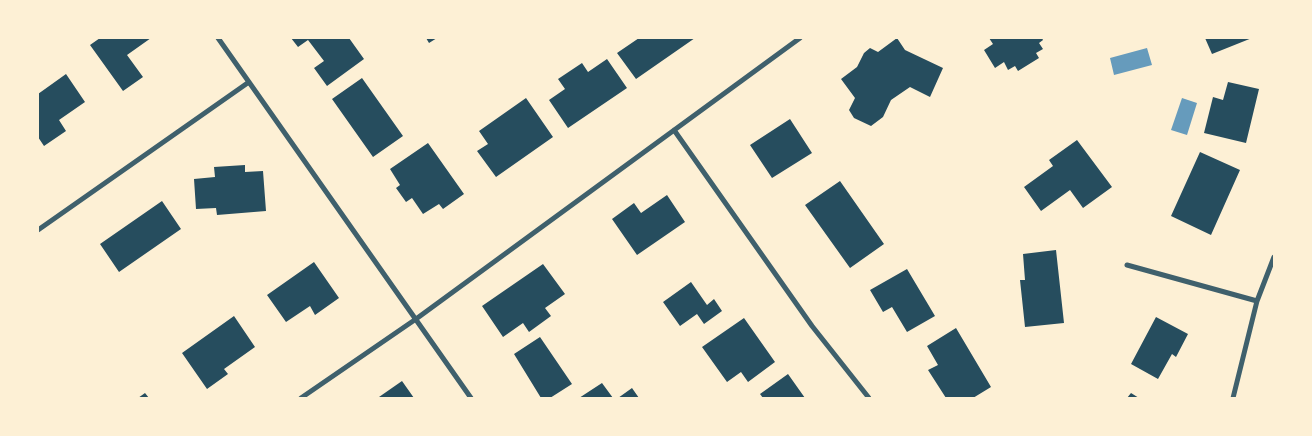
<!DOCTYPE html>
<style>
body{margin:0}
#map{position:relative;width:1312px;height:436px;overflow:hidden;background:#fdf0d5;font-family:"Public Sans",sans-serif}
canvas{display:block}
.frame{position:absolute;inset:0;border:39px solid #fdf0d5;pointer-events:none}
</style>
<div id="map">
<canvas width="1312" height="436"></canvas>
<div class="frame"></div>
</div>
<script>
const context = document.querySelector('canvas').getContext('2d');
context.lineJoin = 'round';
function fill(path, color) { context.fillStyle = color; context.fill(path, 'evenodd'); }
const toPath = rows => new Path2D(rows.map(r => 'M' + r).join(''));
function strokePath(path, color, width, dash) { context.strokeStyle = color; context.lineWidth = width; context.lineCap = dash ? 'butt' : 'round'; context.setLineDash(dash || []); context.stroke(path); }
fill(toPath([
 [1147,48,1152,65,1114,75,1110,58],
 [1182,98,1197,103,1187,135,1171,130]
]), '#669bbc');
fill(toPath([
 [100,38,151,38,127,55,143,77,123,91,90,45],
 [291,38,349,38,364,59,327,86,314,68,324,61,308,40,298,47],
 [426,38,437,38,429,43],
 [639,38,695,38,636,79,617,53],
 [897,38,905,50,943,68,930,97,910,87,891,100,883,117,871,126,854,118,849,110,855,98,841,79,857,67,864,53,870,48,878,52],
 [989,38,1042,38,1043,40,1039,43,1043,49,1036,53,1039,58,1018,71,1015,66,1008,70,1004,62,995,68,984,50,993,44],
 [1205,38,1252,38,1212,54],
 [607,59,627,88,568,128,549,100,565,89,558,79,582,63,588,72],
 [66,74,85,102,59,120,66,131,44,146,38,137,38,94],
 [362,78,403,136,373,157,332,99],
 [1228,82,1259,89,1246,143,1204,133,1213,97,1223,100],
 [526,98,553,137,496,177,477,151,488,144,479,131],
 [790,119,812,153,772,178,750,145],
 [1077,140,1112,187,1083,208,1070,190,1041,211,1024,187,1053,166,1049,160],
 [428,143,464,194,443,209,439,204,423,214,412,198,406,202,396,188,400,185,390,169],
 [1200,152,1240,170,1211,235,1171,216],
 [245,165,245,172,263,171,266,211,217,215,216,208,196,209,194,179,215,177,214,167],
 [840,181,884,244,850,268,805,205],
 [667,195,685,222,637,255,612,219,634,203,641,213],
 [162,201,181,229,119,272,100,244],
 [1056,250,1064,323,1025,327,1020,280,1025,280,1023,254],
 [314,262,339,298,315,315,310,306,286,322,267,295],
 [543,264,565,294,545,308,551,316,529,332,523,323,503,337,482,306],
 [907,269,935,316,907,332,892,307,883,312,870,290],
 [691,282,707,305,714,299,722,311,704,324,697,314,680,326,663,302],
 [234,316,255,347,224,369,228,374,207,389,182,353],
 [1156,317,1188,334,1176,357,1172,354,1158,379,1131,364],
 [744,318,775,362,748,382,741,372,727,382,702,347],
 [956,328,991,387,973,398,946,398,928,370,938,365,927,346],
 [540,337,572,384,550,398,541,398,514,354],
 [788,374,805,398,763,398,760,394],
 [402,381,414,398,380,398,379,397],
 [602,383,613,398,579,398],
 [632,388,639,398,618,398],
 [145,393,149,398,138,398],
 [1131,393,1139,398,1127,398]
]), '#264d5e');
strokePath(toPath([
 [218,38,471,398],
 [674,130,812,326,869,398],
 [38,230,249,82],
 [1127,265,1257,301],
 [301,398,416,319,800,38],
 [1233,398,1257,301,1274,257]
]), '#3f606c', 5);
</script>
